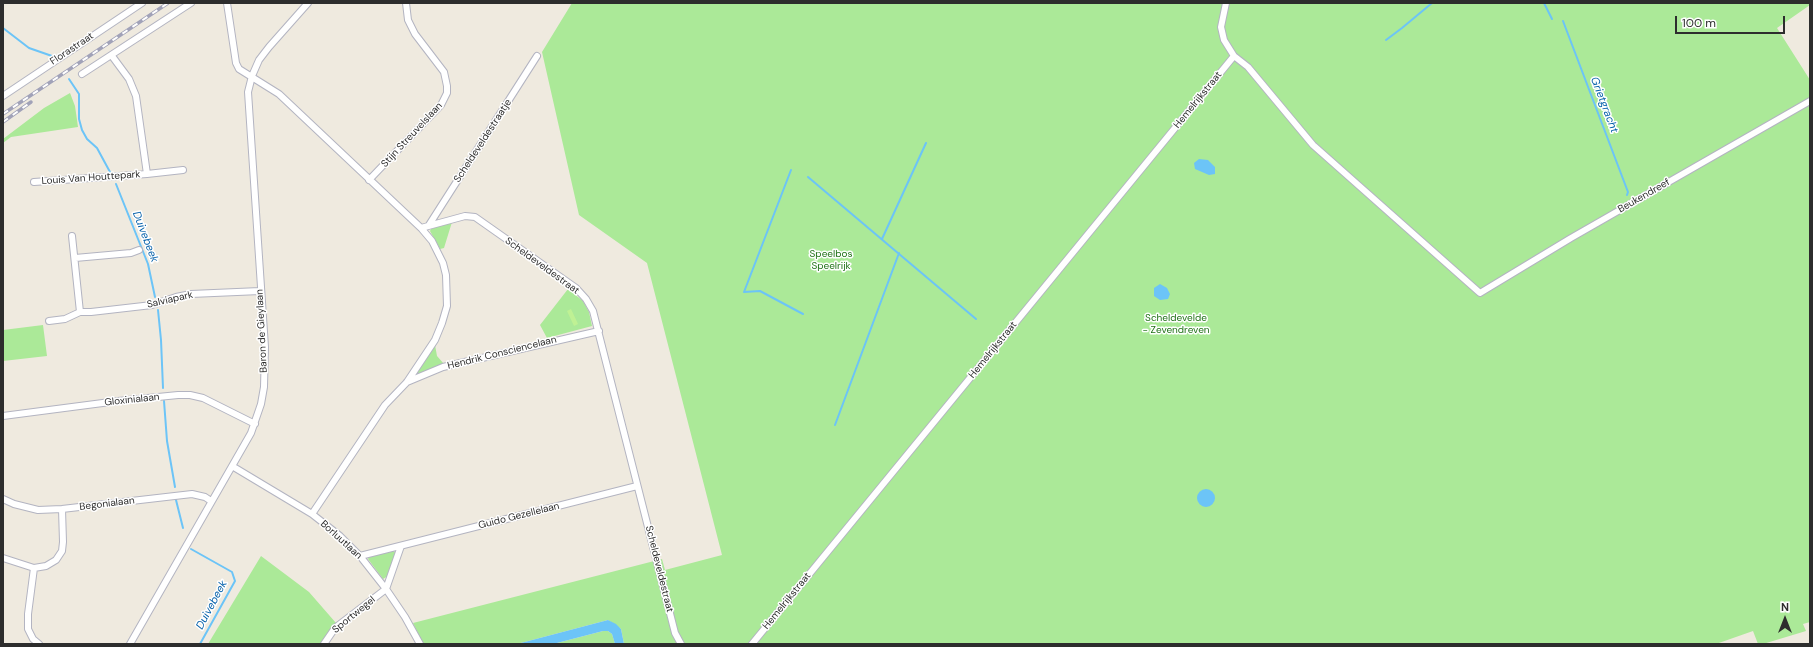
<!DOCTYPE html>
<style>
body{margin:0}
#map{position:relative;width:1813px;height:647px;overflow:hidden;background:#efeadf;font-family:"DM Sans",sans-serif}
canvas{display:block}
.frame{position:absolute;inset:0;border:4px solid #2d2d2d;pointer-events:none}
.north{position:absolute;left:1765px;top:599px;width:40px;height:40px;-webkit-text-stroke:3px #fff;paint-order:stroke;rotate:0deg;font-size:11px;font-weight:700;line-height:16px;text-align:center;color:#2d2d2d}
.north::after{content:'';display:block;margin:auto;width:14px;height:18px;background:#2d2d2d;clip-path:polygon(50% 0,100% 100%,50% 72%,0 100%)}
.scale{position:absolute;left:1675px;top:16px;width:110px;height:18px;box-sizing:border-box;border:2px solid #2d2d2d;border-top:0;padding-left:5px;font-size:12px;line-height:14px;white-space:nowrap;color:#2d2d2d;-webkit-text-stroke:3px #fff;paint-order:stroke}
</style>
<div id="map">
<canvas width="1813" height="647"></canvas>
<div class="frame"></div>
<div class="north">N</div>
<div class="scale">100 m</div>
</div>
<script>
const context = document.querySelector('canvas').getContext('2d');
context.lineJoin = 'round';
function fill(path, color) { context.fillStyle = color; context.fill(path, 'evenodd'); }
const toPath = rows => new Path2D(rows.map(r => 'M' + r).join(''));
function strokePath(path, color, width, dash) { context.strokeStyle = color; context.lineWidth = width; context.lineCap = dash ? 'butt' : 'round'; context.setLineDash(dash || []); context.stroke(path); }
function label(font, color, halo, rows, align = 'center') {
  context.font = font + ' "DM Sans",sans-serif'; context.lineWidth = 3; context.setLineDash([]); context.textBaseline = 'middle'; context.strokeStyle = halo; context.fillStyle = color; for (const [text, x, y, turn = 0] of rows) {
    context.save(); context.translate(x, y); context.rotate((+turn || 0) * Math.PI / 180); context.textAlign = isNaN(turn) ? turn : align; if (halo) context.strokeText(text, 0, 0); context.fillText(text, 0, 0); context.restore();
  }
}
fill(toPath([
 [572,3,1810,3,1810,5,1777,28,1810,80,1810,622,1803,624,1806,631,1763,644,1758,644,1753,631,1716,644,624,644,621,629,608,620,517,644,423,644,413,623,662,559,665,570,722,555,647,263,579,215,542,52],
 [70,93,75,106,78,127,11,137,3,143,3,139,44,108],
 [452,222,444,248,440,249,430,231,431,229],
 [568,289,583,301,589,312,592,326,547,338,540,325],
 [43,325,47,356,3,361,3,330],
 [435,345,437,356,444,364,417,376,415,375],
 [394,551,396,554,388,576,383,579,368,559,369,557],
 [261,556,309,592,336,623,322,644,208,644],
 [603,631,608,631,612,634,615,644,553,644]
]), '#abe998');
fill(toPath([
 [571,309,578,324,574,326,567,311]
]), '#bff194');
fill(toPath([
 [1199,159,1208,160,1215,167,1215,174,1209,175,1195,169,1194,163],
 [1160,284,1167,288,1170,294,1168,299,1160,300,1154,296,1154,288],
 '1197 498a9 9 0 1 1 18 0a9 9 0 1 1-18 0Z',
 [608,620,616,624,621,629,624,644,615,644,612,634,608,631,603,631,553,644,517,644]
]), '#6cc4f7');
strokePath(toPath([
 [1544,3,1552,19],
 [1563,21,1628,192,1627,195],
 [3,28,29,48,52,56],
 [1386,40,1402,28,1432,3],
 [69,79,79,94,79,119,82,130,87,139,97,148,110,172],
 [791,170,744,292,760,291,803,314],
 [808,177,976,319],
 [116,184,148,264,155,297],
 [882,239,926,143],
 [158,310,161,340,163,388],
 [164,401,167,441,175,487],
 [835,425,899,253],
 [176,500,183,528],
 [191,549,232,572,235,581,200,644]
]), '#6cc4f7', 2);
const minor = toPath([
 [227,3,236,63,239,69,279,94,421,228,432,241,443,263,446,275,447,306,442,323,435,340,407,382,385,405,312,514],
 [1226,3,1221,27,1224,40,1234,56,1248,67,1313,145,1480,293,1571,238,1810,101],
 [112,56,129,79,136,96,147,174,183,170],
 [82,74,191,3],
 [3,96,142,3],
 [369,180,441,105,447,93,447,86,444,72,415,34,408,20,406,3],
 [34,182,147,174],
 [429,225,537,56],
 [421,228,465,216,475,217,576,288,586,299,593,311,675,633,681,644],
 [72,236,80,312],
 [75,258,131,253,139,250],
 [49,321,65,319,80,312,91,312,152,305,176,297,191,294,260,291],
 [407,382,443,367,599,331],
 [3,416,118,401,178,395,190,395,203,398,255,424],
 [232,466,312,514,340,536,360,556,386,589,405,617,420,644],
 [3,499,14,504,38,510,62,509,192,494,205,497,211,501],
 [360,556,637,486],
 [3,558,34,568,46,566,56,560,62,551,63,542,62,509],
 [34,568,28,614,28,629,33,639,39,644],
 [130,644,251,433,261,404,264,387,265,347,248,92,252,76,259,60,269,47,308,3],
 [324,644,335,628,386,589,401,546],
 [752,644,1234,56]
]);
strokePath(minor, '#b3b4c1', 8);
strokePath(minor, '#fff', 6);
const rail = toPath([
 [3,114,168,3],
 [3,122,31,102]
]);
strokePath(rail, '#a1a2b8', 3.5);
strokePath(rail, '#fff', 2, [6]);
label('10px', '#2d2d2d', '#fff', [
 ["Florastraat",72,49,-34],
 ["Hemelrijkstraat",1198,100,-51],
 ["Stijn Streuvelslaan",412,135,-47],
 ["Scheldeveldestraatje",483,141,-57],
 ["Louis Van Houttepark",91,178,-4],
 ["Beukendreef",1644,196,-30],
 ["Scheldeveldestraat",542,266,36],
 ["Salviapark",170,300,-13],
 ["Baron de Gieylaan",262,331,-93],
 ["Hemelrijkstraat",993,350,-51],
 ["Hendrik Consciencelaan",502,353,-14],
 ["Gloxinialaan",132,400,-6],
 ["Begonialaan",107,504,-7],
 ["Guido Gezellelaan",519,516,-14],
 ["Borluutlaan",341,540,42],
 ["Scheldeveldestraat",659,569,76],
 ["Hemelrijkstraat",787,601,-51],
 ["Sportwegel",354,615,-39]
]);
label('10px', '#1f7116', '#fff', [
 ["Speelbos",831,254],
 ["Speelrijk",831,266],
 ["Scheldevelde",1176,318],
 ["- Zevendreven",1176,330]
]);
label('italic 11px', '#0460aa', '#fff', [
 ["Grietgracht",1604,105,69],
 ["Duivebeek",145,237,69],
 ["Duivebeek",212,605,-62]
]);
</script>
